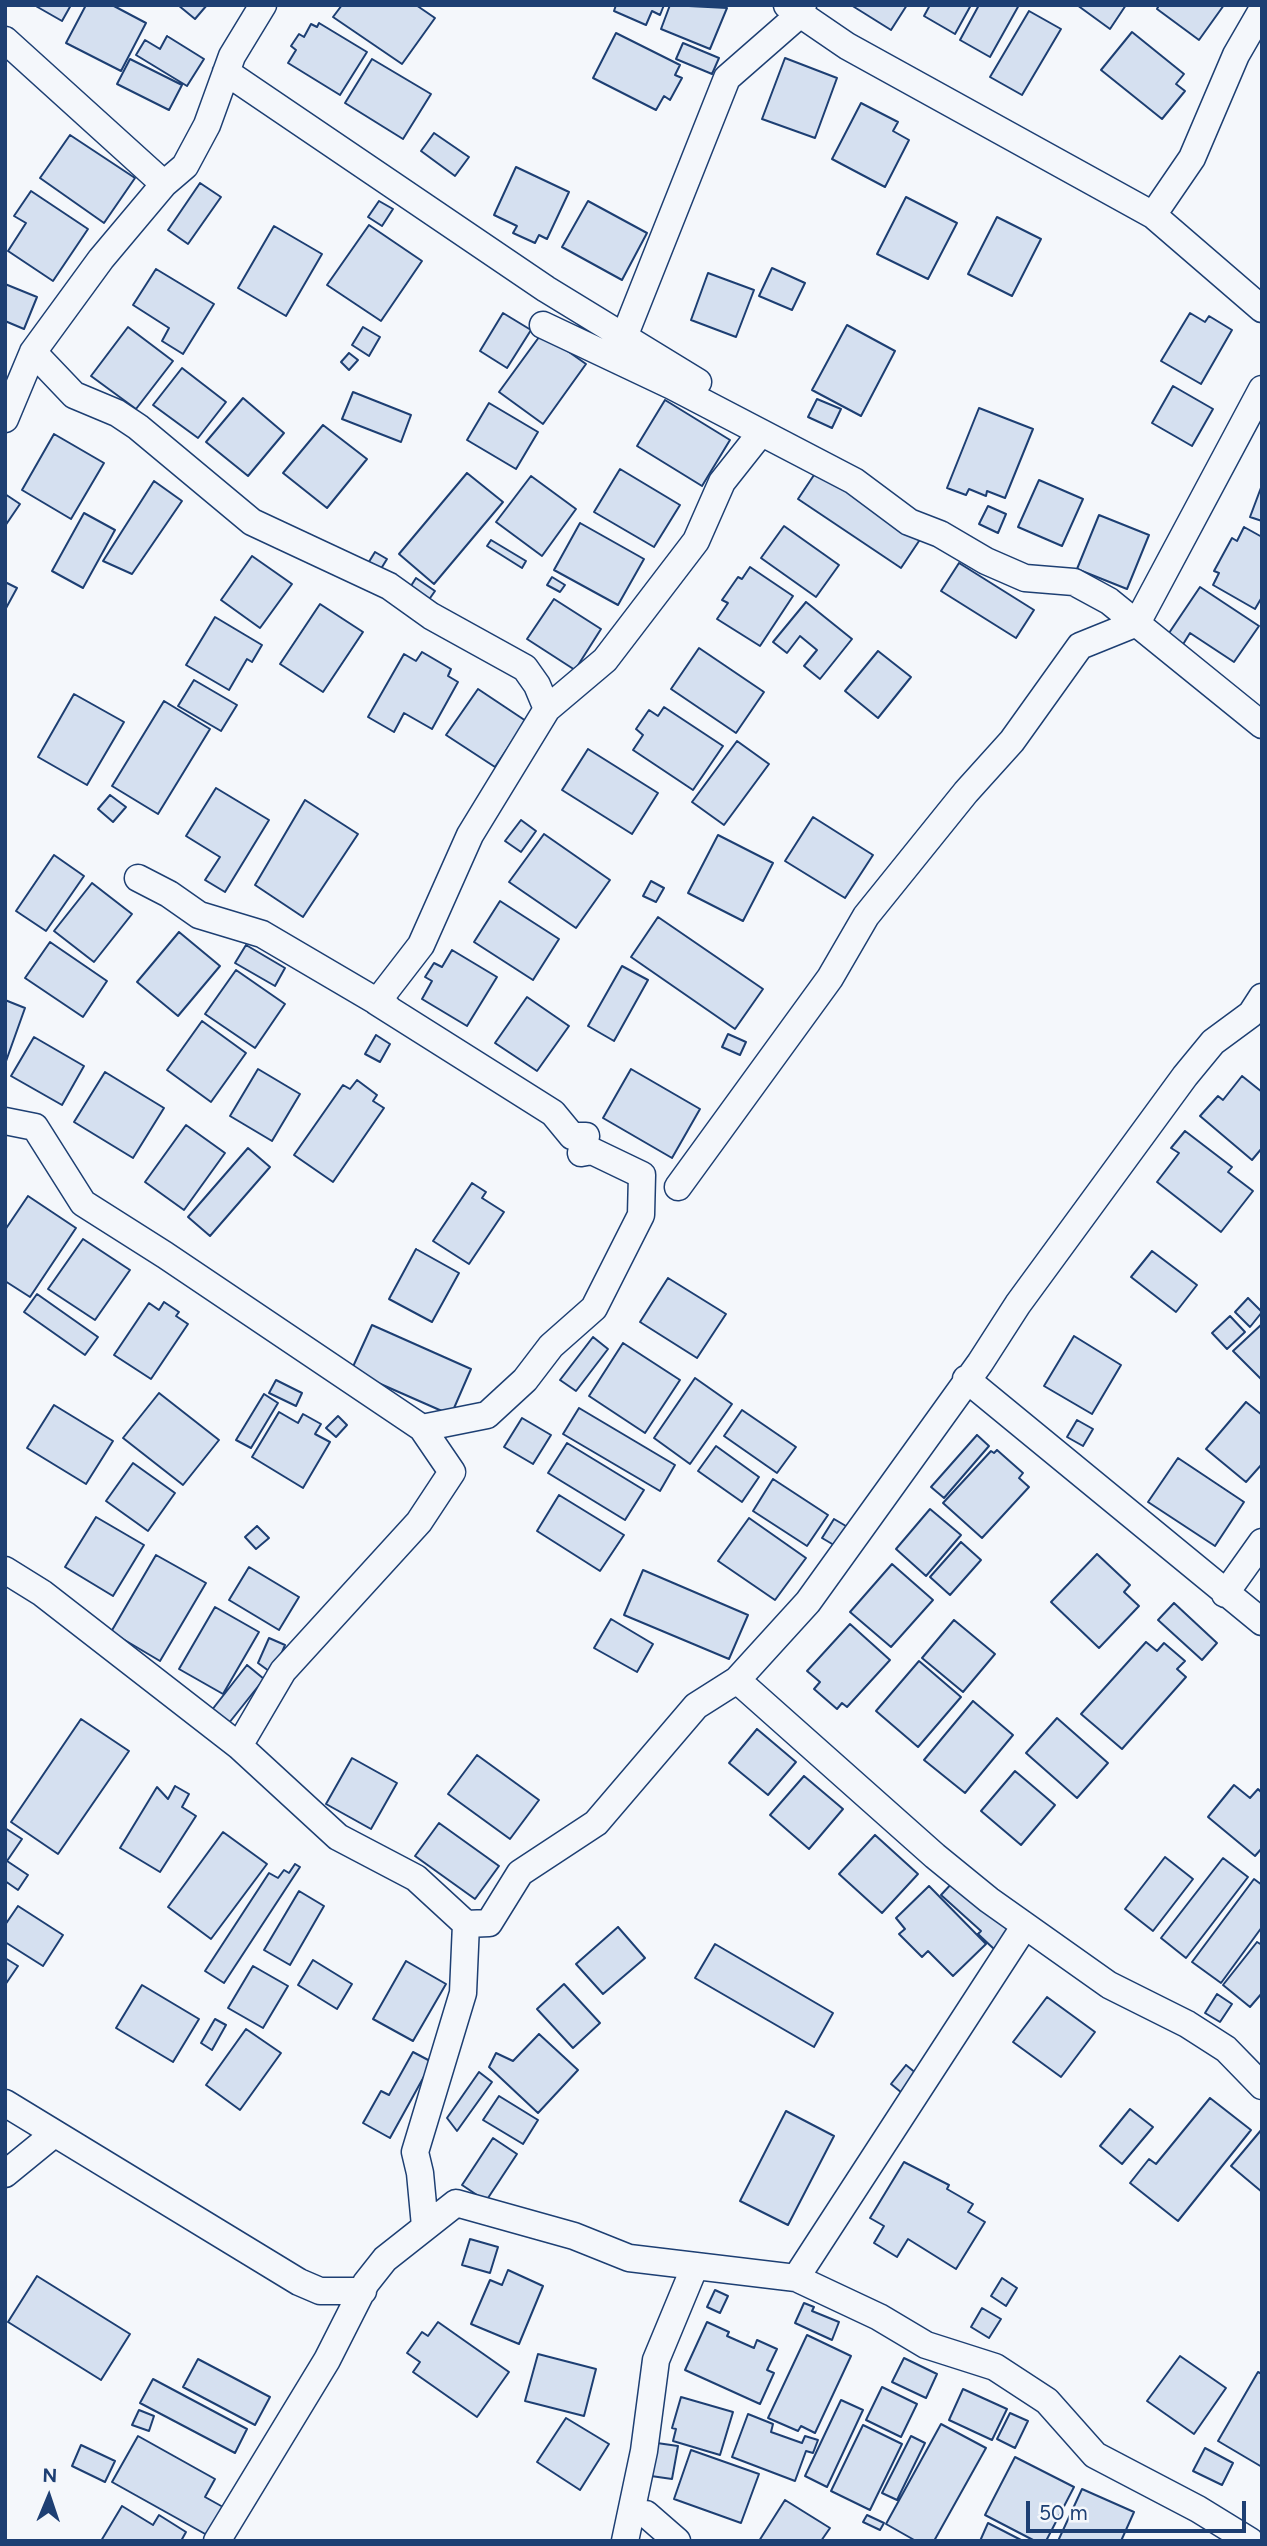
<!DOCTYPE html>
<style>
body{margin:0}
#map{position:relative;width:1267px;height:2546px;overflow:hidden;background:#f4f7fb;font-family:Figtree,sans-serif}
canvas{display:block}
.frame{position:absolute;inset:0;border:7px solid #1d3f73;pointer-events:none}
.north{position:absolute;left:14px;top:2462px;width:70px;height:70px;-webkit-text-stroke:5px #f4f7fb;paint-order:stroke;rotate:2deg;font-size:19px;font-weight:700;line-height:28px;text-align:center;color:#1d3f73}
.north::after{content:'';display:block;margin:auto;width:24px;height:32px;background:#1d3f73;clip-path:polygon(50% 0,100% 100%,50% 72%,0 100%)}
.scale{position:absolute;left:1026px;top:2501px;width:220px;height:32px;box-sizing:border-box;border:4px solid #1d3f73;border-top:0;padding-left:9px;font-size:21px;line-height:24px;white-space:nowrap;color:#1d3f73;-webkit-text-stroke:5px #f4f7fb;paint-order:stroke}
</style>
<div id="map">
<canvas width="1267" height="2546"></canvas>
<div class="frame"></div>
<div class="north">N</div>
<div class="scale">50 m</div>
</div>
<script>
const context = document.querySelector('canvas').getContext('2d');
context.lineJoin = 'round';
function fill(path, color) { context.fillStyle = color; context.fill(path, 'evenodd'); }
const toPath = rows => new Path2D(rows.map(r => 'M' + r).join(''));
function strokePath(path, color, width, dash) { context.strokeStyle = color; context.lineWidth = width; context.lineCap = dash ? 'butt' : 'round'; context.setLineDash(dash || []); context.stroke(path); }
const building = toPath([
 [34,5,71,5,62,21,34,5],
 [86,5,112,5,146,23,121,71,66,43,86,5],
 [178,5,207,5,195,19,178,5],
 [342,5,416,5,435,18,402,64,333,17,342,5],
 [616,5,664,5,660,15,652,11,646,25,614,11,616,5],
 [670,5,727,8,710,49,661,29,670,5],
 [851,5,907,5,891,30,851,5],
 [930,5,971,5,955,34,924,16,930,5],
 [979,5,1019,5,990,57,960,40,979,5],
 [1077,5,1126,5,1110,29,1077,5],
 [1159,5,1224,5,1199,40,1157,9,1159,5],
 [1029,11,1061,29,1022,95,990,77,1029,11],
 [319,23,367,52,340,95,288,63,296,50,291,46,299,34,304,37,311,24,317,27,319,23],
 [1132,32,1184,74,1176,84,1185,91,1162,119,1101,70,1132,32],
 [616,33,680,65,675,75,682,78,670,100,664,96,656,110,593,78,616,33],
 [167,36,204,59,187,86,136,55,145,40,160,49,167,36],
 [683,43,719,58,712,74,676,59,683,43],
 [785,58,837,78,815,138,762,119,785,58],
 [130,59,182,85,169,110,117,84,130,59],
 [372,59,431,94,403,139,345,103,372,59],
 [861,103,898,122,893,131,909,140,885,187,832,159,861,103],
 [434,133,469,157,455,176,421,151,434,133],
 [70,135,135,178,104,223,40,178,70,135],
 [516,167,569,192,547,239,539,235,535,243,513,233,517,226,494,215,516,167],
 [200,183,221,197,188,244,168,230,200,183],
 [31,191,88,229,53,281,8,251,26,223,14,216,31,191],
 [906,197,957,223,928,279,877,254,906,197],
 [379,201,393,209,382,226,368,217,379,201],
 [588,201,647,233,622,280,562,247,588,201],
 [997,217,1041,239,1012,296,968,274,997,217],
 [369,225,422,261,381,321,327,285,369,225],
 [274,226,322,254,286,316,238,288,274,226],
 [772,268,805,283,792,310,759,296,772,268],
 [156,269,214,304,183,354,162,341,169,328,133,305,156,269],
 [708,273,754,290,736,337,691,320,708,273],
 [5,284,37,297,24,329,5,321,5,284],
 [503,313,531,330,507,368,480,351,503,313],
 [1190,313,1205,322,1209,316,1232,330,1201,384,1161,361,1190,313],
 [847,325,895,351,861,416,812,390,847,325],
 [128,327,173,361,136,409,91,376,128,327],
 [363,327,380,337,369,356,352,345,363,327],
 [542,333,586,364,543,424,499,392,542,333],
 [349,353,358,360,349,370,341,362,349,353],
 [182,368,226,402,198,438,153,405,182,368],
 [1173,386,1213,409,1192,446,1152,423,1173,386],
 [353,392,411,415,401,442,342,419,353,392],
 [243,398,284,433,248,476,206,442,243,398],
 [817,399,841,409,832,428,808,417,817,399],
 [665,400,730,440,702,486,637,446,665,400],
 [489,403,538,432,516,469,467,440,489,403],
 [979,408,1033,429,1005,498,987,491,986,496,969,489,966,495,947,488,979,408],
 [323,425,367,459,327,508,283,473,323,425],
 [54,434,104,463,71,519,22,490,54,434],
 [620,469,680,505,654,547,594,512,620,469],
 [818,469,921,538,901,568,798,499,818,469],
 [467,473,503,502,434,584,399,554,467,473],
 [531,476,576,509,542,556,496,522,531,476],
 [1039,480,1083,499,1062,546,1018,527,1039,480],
 [154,481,182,501,132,574,103,561,154,481],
 [1262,485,1262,521,1250,517,1262,485],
 [5,494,20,504,5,526,5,494],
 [988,506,1006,514,998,533,979,524,988,506],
 [84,513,115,530,83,588,52,571,84,513],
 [1099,515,1149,535,1127,589,1077,569,1099,515],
 [580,523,644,559,618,605,554,570,580,523],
 [784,526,839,565,816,597,761,558,784,526],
 [1244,527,1262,537,1262,597,1255,609,1213,585,1219,573,1214,571,1232,538,1237,541,1244,527],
 [491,540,526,561,522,568,487,546,491,540],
 [375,552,387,559,379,572,367,565,375,552],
 [252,556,292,584,260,628,221,600,252,556],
 [959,563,1034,610,1016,638,941,591,959,563],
 [750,567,793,596,760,646,717,619,728,603,722,600,738,577,742,579,750,567],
 [552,577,565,585,560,592,547,585,552,577],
 [416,578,435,591,428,601,409,589,416,578],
 [5,582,17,588,5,610,5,582],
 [1200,587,1259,626,1234,662,1190,633,1182,646,1167,636,1200,587],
 [554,599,601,629,575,670,527,639,554,599],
 [806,602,852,639,820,679,804,666,817,650,800,636,787,653,773,642,806,602],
 [320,604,363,632,323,692,280,664,320,604],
 [215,617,262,645,252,662,247,659,229,690,186,665,215,617],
 [699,648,764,692,736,733,671,689,699,648],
 [878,651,911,677,878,718,845,691,878,651],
 [422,652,451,669,448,676,458,682,432,729,404,713,394,732,368,717,404,654,416,661,422,652],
 [194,680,237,705,221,731,178,706,194,680],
 [478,689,526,721,495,767,446,735,478,689],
 [74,694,124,722,87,785,38,757,74,694],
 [164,701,210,729,158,814,112,786,164,701],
 [664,707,723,746,693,790,633,750,643,735,636,729,649,710,658,716,664,707],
 [737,741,769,764,724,825,692,802,737,741],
 [588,749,658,793,632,834,562,790,588,749],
 [216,788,269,820,225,892,205,880,220,857,186,836,216,788],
 [110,795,126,807,113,822,98,809,110,795],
 [305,800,358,834,303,917,255,885,305,800],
 [813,817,873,855,845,898,785,861,813,817],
 [521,820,536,831,521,852,505,841,521,820],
 [544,834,610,880,576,928,509,882,544,834],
 [718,835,773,863,743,921,688,893,718,835],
 [54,855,84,876,46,931,16,911,54,855],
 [651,881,664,888,656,902,643,896,651,881],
 [92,883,132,914,94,962,54,931,92,883],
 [500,901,559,939,533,980,474,942,500,901],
 [658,917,763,989,735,1029,631,957,658,917],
 [179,932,220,966,178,1016,137,982,179,932],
 [50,942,107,981,83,1017,25,978,50,942],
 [246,945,285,968,275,986,235,963,246,945],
 [452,950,497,977,467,1026,422,999,432,981,425,977,434,963,442,967,452,950],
 [622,966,648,980,614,1041,588,1026,622,966],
 [236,970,285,1004,255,1048,205,1014,236,970],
 [527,997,569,1026,537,1071,495,1043,527,997],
 [5,1000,25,1008,5,1064,5,1000],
 [202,1021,246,1053,211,1102,167,1070,202,1021],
 [728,1034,746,1042,740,1055,722,1047,728,1034],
 [376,1035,390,1044,380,1062,365,1054,376,1035],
 [34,1037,84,1066,62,1105,11,1076,34,1037],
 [258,1069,300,1094,272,1141,230,1116,258,1069],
 [631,1069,700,1109,672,1158,603,1118,631,1069],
 [105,1072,164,1108,133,1158,74,1122,105,1072],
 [1242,1076,1262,1092,1262,1148,1252,1160,1200,1116,1218,1096,1223,1100,1242,1076],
 [357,1080,377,1095,373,1101,384,1108,333,1182,294,1155,343,1085,350,1089,357,1080],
 [186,1125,225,1153,184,1210,145,1182,186,1125],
 [1185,1131,1232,1167,1228,1172,1253,1191,1221,1232,1157,1182,1179,1153,1171,1148,1185,1131],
 [248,1148,270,1167,210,1236,188,1217,248,1148],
 [472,1183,486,1192,482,1198,504,1212,469,1264,433,1241,472,1183],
 [28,1196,76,1228,30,1297,5,1281,5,1230,28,1196],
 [83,1239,130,1270,95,1320,48,1289,83,1239],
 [416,1249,459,1273,432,1322,389,1299,416,1249],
 [1152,1251,1197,1285,1176,1312,1131,1277,1152,1251],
 [668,1278,726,1314,697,1358,640,1322,668,1278],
 [37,1294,98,1337,85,1355,24,1312,37,1294],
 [1248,1298,1262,1312,1250,1327,1235,1312,1248,1298],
 [164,1302,179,1312,176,1316,188,1324,151,1379,114,1355,149,1303,159,1310,164,1302],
 [1230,1316,1245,1332,1227,1349,1212,1333,1230,1316],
 [1262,1324,1262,1380,1233,1351,1262,1324],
 [372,1325,471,1369,451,1415,351,1371,372,1325],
 [1074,1336,1121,1365,1092,1414,1044,1386,1074,1336],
 [593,1337,608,1349,576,1391,560,1380,593,1337],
 [623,1343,680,1380,645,1433,589,1396,623,1343],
 [695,1378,732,1404,690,1464,654,1438,695,1378],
 [276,1380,302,1393,296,1406,269,1393,276,1380],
 [159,1393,219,1440,183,1485,123,1438,159,1393],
 [264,1394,278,1403,251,1448,236,1440,264,1394],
 [1246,1402,1262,1415,1262,1464,1246,1482,1206,1449,1246,1402],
 [54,1405,113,1441,86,1484,27,1448,54,1405],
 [579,1408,675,1465,660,1491,563,1434,579,1408],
 [742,1410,796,1447,777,1473,724,1436,742,1410],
 [279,1412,298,1423,303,1414,321,1424,315,1434,330,1442,303,1488,252,1457,279,1412],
 [338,1416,347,1425,336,1437,326,1428,338,1416],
 [522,1418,551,1435,533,1464,504,1447,522,1418],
 [1077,1420,1093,1429,1083,1446,1067,1437,1077,1420],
 [977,1435,989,1446,944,1498,931,1487,977,1435],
 [567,1443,644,1490,625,1520,548,1473,567,1443],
 [716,1446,759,1477,742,1502,698,1471,716,1446],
 [997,1450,1023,1473,1019,1478,1029,1487,982,1538,943,1503,991,1451,994,1453,997,1450],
 [1178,1458,1244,1502,1215,1546,1148,1502,1178,1458],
 [133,1463,175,1493,148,1531,106,1501,133,1463],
 [773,1479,828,1515,807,1546,753,1511,773,1479],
 [559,1495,624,1535,600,1571,537,1531,559,1495],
 [930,1509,961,1535,926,1576,896,1549,930,1509],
 [96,1517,144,1545,113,1596,65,1567,96,1517],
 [749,1518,806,1558,775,1600,718,1561,749,1518],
 [834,1519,851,1529,839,1548,822,1538,834,1519],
 [257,1526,269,1538,256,1549,245,1537,257,1526],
 [961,1542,981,1560,950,1595,930,1577,961,1542],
 [1097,1554,1130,1585,1124,1592,1139,1606,1099,1648,1051,1602,1097,1554],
 [156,1555,206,1583,160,1661,111,1632,156,1555],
 [892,1564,933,1600,891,1647,850,1612,892,1564],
 [249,1567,299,1597,279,1630,229,1600,249,1567],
 [643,1570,748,1615,729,1659,624,1615,643,1570],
 [1174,1603,1217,1643,1202,1660,1158,1620,1174,1603],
 [215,1607,259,1632,223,1694,179,1669,215,1607],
 [611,1619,653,1644,637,1672,594,1648,611,1619],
 [954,1620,995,1654,963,1692,922,1658,954,1620],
 [850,1624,890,1660,847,1707,842,1703,837,1709,814,1689,820,1682,807,1671,850,1624],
 [269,1638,285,1645,273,1674,258,1663,269,1638],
 [1146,1642,1157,1651,1164,1643,1185,1661,1177,1669,1186,1677,1122,1749,1081,1714,1146,1642],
 [919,1661,961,1697,918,1747,876,1711,919,1661],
 [247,1665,264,1679,225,1728,208,1715,247,1665],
 [973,1701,1013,1735,965,1793,924,1760,973,1701],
 [1057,1718,1108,1763,1077,1798,1026,1753,1057,1718],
 [81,1719,129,1751,58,1854,11,1822,81,1719],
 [757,1729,796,1762,768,1795,729,1763,757,1729],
 [477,1755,539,1800,510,1839,448,1794,477,1755],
 [352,1758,397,1783,371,1829,326,1804,352,1758],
 [1015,1771,1055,1805,1021,1845,981,1811,1015,1771],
 [804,1776,843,1809,809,1849,770,1815,804,1776],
 [1234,1785,1250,1798,1258,1789,1262,1793,1262,1848,1255,1856,1208,1817,1234,1785],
 [175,1786,189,1794,182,1807,196,1816,160,1872,120,1848,157,1787,168,1799,175,1786],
 [439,1823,499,1866,475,1899,415,1856,439,1823],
 [5,1828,22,1839,7,1861,28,1875,18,1890,5,1881,5,1828],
 [223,1832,267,1864,211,1939,168,1907,223,1832],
 [875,1835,918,1874,882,1913,839,1874,875,1835],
 [1165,1857,1193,1879,1153,1931,1125,1909,1165,1857],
 [1223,1858,1248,1877,1186,1958,1161,1938,1223,1858],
 [295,1864,300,1867,224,1983,205,1971,269,1873,278,1878,284,1870,289,1873,295,1864],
 [1254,1879,1262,1885,1262,1927,1221,1983,1192,1962,1254,1879],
 [954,1881,1010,1931,994,1949,978,1934,981,1931,941,1895,954,1881],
 [929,1886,986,1944,953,1976,928,1951,922,1957,899,1934,905,1929,896,1918,929,1886],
 [299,1891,324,1906,290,1965,264,1950,299,1891],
 [18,1906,63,1935,43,1966,5,1942,5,1925,18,1906],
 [618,1927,645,1958,603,1994,576,1964,618,1927],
 [1257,1942,1262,1945,1262,1993,1250,2007,1223,1985,1257,1942],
 [715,1944,833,2013,814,2047,695,1978,715,1944],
 [5,1958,18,1966,5,1985,5,1958],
 [313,1960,352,1984,337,2009,298,1985,313,1960],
 [406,1961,446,1984,413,2041,373,2019,406,1961],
 [253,1966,288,1986,263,2028,228,2008,253,1966],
 [564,1984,600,2023,573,2048,537,2009,564,1984],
 [142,1985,199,2019,173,2062,116,2028,142,1985],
 [1217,1994,1232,2004,1220,2022,1205,2013,1217,1994],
 [1047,1997,1095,2032,1061,2077,1013,2042,1047,1997],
 [215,2019,226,2025,212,2050,201,2043,215,2019],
 [246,2029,281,2053,240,2110,206,2085,246,2029],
 [539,2034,578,2070,538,2113,489,2067,496,2053,513,2061,539,2034],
 [413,2052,432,2062,390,2138,363,2123,381,2091,389,2095,413,2052],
 [906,2065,917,2074,902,2093,891,2084,906,2065],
 [479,2072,492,2082,457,2131,447,2118,479,2072],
 [499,2096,538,2120,523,2144,483,2120,499,2096],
 [1210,2098,1251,2130,1178,2221,1130,2183,1149,2159,1156,2164,1210,2098],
 [1130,2109,1153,2127,1122,2164,1100,2146,1130,2109],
 [786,2111,834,2136,788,2225,740,2201,786,2111],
 [1262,2129,1262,2192,1231,2166,1262,2129],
 [493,2138,517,2154,486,2201,462,2185,493,2138],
 [904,2162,949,2185,947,2189,973,2204,968,2212,985,2222,956,2269,908,2239,897,2257,874,2243,884,2226,870,2218,904,2162],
 [470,2239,498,2247,490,2273,462,2265,470,2239],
 [508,2270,543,2286,519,2344,471,2324,490,2280,502,2285,508,2270],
 [37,2276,130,2334,101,2380,8,2322,37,2276],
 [1002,2278,1017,2288,1006,2306,991,2296,1002,2278],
 [715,2290,728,2296,720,2313,707,2307,715,2290],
 [804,2303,814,2307,812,2311,839,2322,832,2340,795,2323,804,2303],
 [982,2308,1001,2319,989,2338,971,2327,982,2308],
 [438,2322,509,2372,477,2417,413,2372,420,2362,407,2353,422,2332,428,2336,438,2322],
 [707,2322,729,2332,727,2336,754,2348,757,2340,777,2349,767,2370,774,2373,760,2404,685,2370,707,2322],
 [807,2335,851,2356,815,2433,801,2426,798,2431,768,2418,807,2335],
 [538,2354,596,2369,584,2416,525,2401,538,2354],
 [1180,2356,1226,2388,1194,2434,1147,2401,1180,2356],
 [904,2358,937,2374,926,2398,892,2382,904,2358],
 [198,2359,270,2397,255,2425,183,2387,198,2359],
 [1258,2372,1262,2374,1262,2467,1218,2441,1258,2372],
 [153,2379,247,2429,235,2453,140,2403,153,2379],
 [882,2387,917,2404,901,2437,866,2420,882,2387],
 [963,2389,1007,2409,992,2440,949,2420,963,2389],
 [681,2397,733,2412,720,2455,673,2441,676,2429,672,2428,681,2397],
 [841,2400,863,2410,827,2487,805,2476,841,2400],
 [139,2410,154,2416,149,2431,132,2425,139,2410],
 [1010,2413,1028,2421,1015,2448,997,2439,1010,2413],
 [748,2414,773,2424,771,2432,802,2443,805,2436,818,2440,813,2453,806,2451,795,2481,732,2457,748,2414],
 [566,2418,609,2444,580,2490,537,2462,566,2418],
 [941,2424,986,2448,934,2541,916,2541,886,2524,941,2424],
 [863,2425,902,2444,870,2510,831,2491,863,2425],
 [138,2436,215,2479,205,2497,223,2507,207,2535,112,2482,138,2436],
 [911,2436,925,2443,897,2500,882,2493,911,2436],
 [657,2443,678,2446,672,2479,651,2476,657,2443],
 [81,2445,115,2461,105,2482,72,2466,81,2445],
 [1205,2448,1233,2463,1222,2485,1193,2471,1205,2448],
 [691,2450,759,2474,741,2523,674,2499,691,2450],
 [1015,2457,1074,2487,1046,2541,1035,2541,985,2515,1015,2457],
 [1082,2489,1134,2512,1121,2541,1058,2541,1082,2489],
 [785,2500,830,2528,821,2541,759,2541,785,2500],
 [122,2506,153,2525,159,2515,186,2532,181,2541,101,2541,122,2506],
 [867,2515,884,2523,880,2530,863,2522,867,2515],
 [988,2523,1023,2541,980,2541,988,2523]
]);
fill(building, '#d5e0f0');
strokePath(building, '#1d3f73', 2);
const street = toPath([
 [787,5,847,46,1153,215,1262,309],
 [5,40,164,184],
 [226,72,546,289,698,382],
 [1153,215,1192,158,1236,55,1262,10],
 [543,325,672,386,854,481,909,522,940,534,986,561,1025,578,1074,582,1109,601,1262,725],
 [624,337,727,78,799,15,803,5],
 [33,352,74,395,117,413,138,427,252,522,389,586,431,616,525,668,537,685,547,709],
 [5,419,33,352,101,259,164,184,185,166,207,125,232,56,263,5],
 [138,878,169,894,199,915,262,934,388,1008,385,1006],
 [377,1002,421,945,470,835,547,709,605,660,696,541,722,482,760,434],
 [5,1121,35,1127,83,1203,165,1255,422,1428],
 [678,1187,830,978,866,916,966,792,1012,741,1080,646,1137,623,1262,389],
 [966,1379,1262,1622],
 [5,1570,42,1593,239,1746,338,1837,416,1878,466,1924,489,1923,520,1873,596,1823,696,1706,737,1680,808,1602,980,1363,1018,1304,1185,1076,1213,1042,1251,1014,1262,997],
 [1225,1594,1262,1542],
 [737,1680,935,1856,989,1900,1109,1985,1187,2024,1226,2049,1262,2086],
 [239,1746,283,1671,419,1522,452,1472,422,1428,487,1415,525,1380,551,1346,594,1308,641,1215,642,1175,592,1151,581,1153,586,1136,572,1136,553,1113,377,1002],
 [5,2103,299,2282,320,2291,363,2291],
 [5,2174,54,2134],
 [425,2226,420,2173,415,2152,463,1993,466,1924],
 [796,2278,1024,1927],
 [646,2514,677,2541],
 [217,2541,327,2360,366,2283,385,2259,456,2203,574,2236,629,2258,796,2278,879,2317,926,2345,995,2367,1047,2401,1095,2455,1198,2509,1250,2541],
 [625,2541,644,2451,656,2360,695,2266]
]);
strokePath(street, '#1d3f73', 29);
strokePath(street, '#f4f7fb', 26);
</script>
